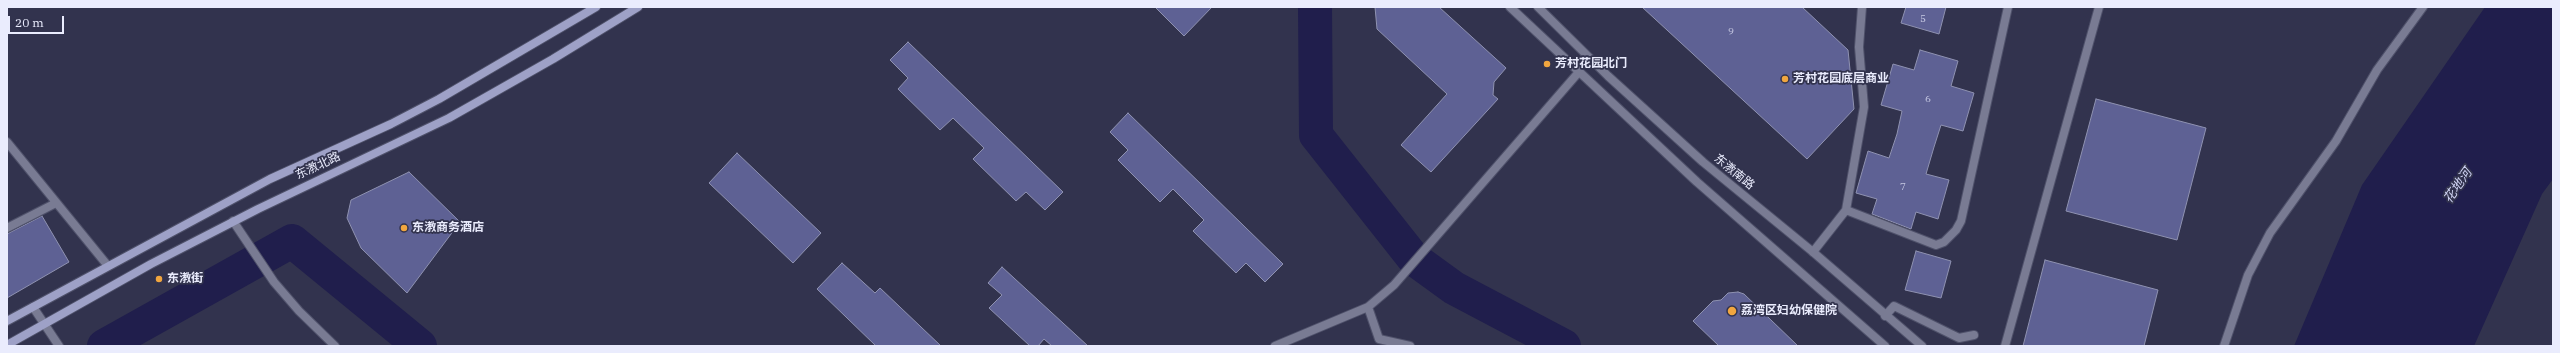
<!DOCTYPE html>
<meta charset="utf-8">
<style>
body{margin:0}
#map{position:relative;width:2560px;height:353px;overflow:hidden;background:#32334e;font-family:"IBM Plex Serif",serif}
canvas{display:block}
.frame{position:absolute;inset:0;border:8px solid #eaecfd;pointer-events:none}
.scale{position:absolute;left:8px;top:16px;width:56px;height:18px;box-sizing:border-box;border:2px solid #eaecfd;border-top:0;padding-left:5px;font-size:12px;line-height:14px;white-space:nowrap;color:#eaecfd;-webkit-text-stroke:3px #32334e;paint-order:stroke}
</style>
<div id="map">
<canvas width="2560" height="353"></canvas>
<div class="frame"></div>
<div class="scale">20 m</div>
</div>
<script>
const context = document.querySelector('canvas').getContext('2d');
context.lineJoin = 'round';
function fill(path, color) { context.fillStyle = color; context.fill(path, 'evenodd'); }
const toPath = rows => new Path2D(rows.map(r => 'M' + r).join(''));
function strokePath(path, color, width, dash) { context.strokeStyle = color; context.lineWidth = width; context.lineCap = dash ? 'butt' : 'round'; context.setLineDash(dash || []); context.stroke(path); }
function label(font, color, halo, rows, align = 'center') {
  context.font = font + ' "IBM Plex Serif","Noto Sans SC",serif'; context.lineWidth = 3.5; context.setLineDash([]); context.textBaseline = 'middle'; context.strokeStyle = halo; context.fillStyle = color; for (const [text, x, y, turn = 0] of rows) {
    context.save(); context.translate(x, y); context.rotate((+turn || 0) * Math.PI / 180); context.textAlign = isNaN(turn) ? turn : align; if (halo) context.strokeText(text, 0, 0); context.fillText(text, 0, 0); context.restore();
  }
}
fill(toPath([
 [2485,7,2553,7,2553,179,2542,194,2474,346,2294,346,2362,185]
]), '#201e4c');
strokePath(toPath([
 [1315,7,1316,135,1414,259,1454,288,1564,346],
 [104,346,292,241,420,346]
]), '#201e4c', 34);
const building = toPath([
 [1155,7,1212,7,1184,36,1155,7],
 [1375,7,1439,7,1506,68,1494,82,1493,95,1498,99,1431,172,1401,145,1447,94,1377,29,1375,7],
 [1642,7,1802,7,1848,50,1854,109,1807,159,1642,7],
 [1906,7,1946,7,1939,34,1901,23,1906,7],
 [908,42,1063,192,1045,210,1026,192,1016,201,973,159,984,148,953,118,940,130,898,89,908,78,890,60,908,42],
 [1920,50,1958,61,1951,86,1974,93,1963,131,1941,125,1934,147,1926,174,1949,180,1938,219,1916,212,1911,229,1872,214,1877,199,1856,193,1868,151,1889,158,1897,134,1902,111,1881,105,1893,64,1914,70,1920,50],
 [2096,99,2206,128,2177,240,2066,211,2096,99],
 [1128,113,1283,264,1265,282,1246,263,1236,273,1193,231,1204,220,1173,189,1160,202,1118,160,1128,150,1110,132,1128,113],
 [737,153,821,233,793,263,709,183,737,153],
 [409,172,460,222,407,293,361,248,347,218,351,200,409,172],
 [42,216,69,262,7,298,7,234,42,216],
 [1916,251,1951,261,1941,298,1905,290,1916,251],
 [2045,260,2158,290,2144,346,2023,346,2045,260],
 [842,263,875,293,880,288,941,346,876,346,817,289,842,263],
 [1002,267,1088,346,1052,346,1044,339,1038,346,1030,346,989,308,1002,295,988,283,1002,267],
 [1738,292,1744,294,1798,346,1719,346,1693,321,1713,301,1721,300,1728,293,1738,292]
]);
fill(building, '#5e6194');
strokePath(building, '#8f92b1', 1);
const service = toPath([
 [7,142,108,266],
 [1846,210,1936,245,1944,242,1956,230,1961,221,2008,7],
 [7,228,56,203],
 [1813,252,1846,210,1864,107,1859,47,1862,7],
 [1885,316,1894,306,1959,338,1974,335],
 [2005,346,2099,7]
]);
const minor = toPath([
 [233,221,274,282,299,311,335,346],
 [33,307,59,346],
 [1368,307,1379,339,1410,346],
 [1275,346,1368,307,1394,285,1578,73],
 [2224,346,2248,275,2270,233,2336,141,2377,70,2423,7]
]);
const tertiary = toPath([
 [1510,7,1697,182,1885,346],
 [1538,7,1608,76,1703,162,1813,252,1922,346]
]);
const secondary = toPath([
 [7,321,270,179,391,124,439,99,596,7],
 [7,345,151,264,258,209,449,118,553,59,638,7]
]);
strokePath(service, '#4f516a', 10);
strokePath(minor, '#4f516a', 10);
strokePath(tertiary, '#4f516a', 10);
strokePath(secondary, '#4f516a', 10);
strokePath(service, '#797b93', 8);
strokePath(minor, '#797b93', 8);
strokePath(tertiary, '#797b93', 8);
strokePath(secondary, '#9ea1c7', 8);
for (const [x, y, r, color] of [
 [1547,64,4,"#f1a63f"],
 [1785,79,4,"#f1a63f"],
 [404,228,4,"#f1a63f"],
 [159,279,4,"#f1a63f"],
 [1732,311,5,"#f1a63f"]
]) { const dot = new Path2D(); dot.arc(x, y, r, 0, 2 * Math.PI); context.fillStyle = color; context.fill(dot); strokePath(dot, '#32334e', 1.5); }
label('10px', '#c7c9e3', null, [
 ["5",1923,19],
 ["9",1731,32],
 ["6",1928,99],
 ["7",1903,187]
]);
label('bold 12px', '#eaecfd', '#32334e', [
 ["芳村花园北门",1555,64],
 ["芳村花园底层商业",1793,79],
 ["东漖商务酒店",412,228],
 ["东漖街",167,279],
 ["荔湾区妇幼保健院",1741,311]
], 'left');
label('12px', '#eaecfd', '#32334e', [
 ["东漖北路",318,166,-25],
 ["东漖南路",1734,172,39]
]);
label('italic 13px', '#ced2f2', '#32334e', [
 ["花地河",2458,186,-55]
]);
</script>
